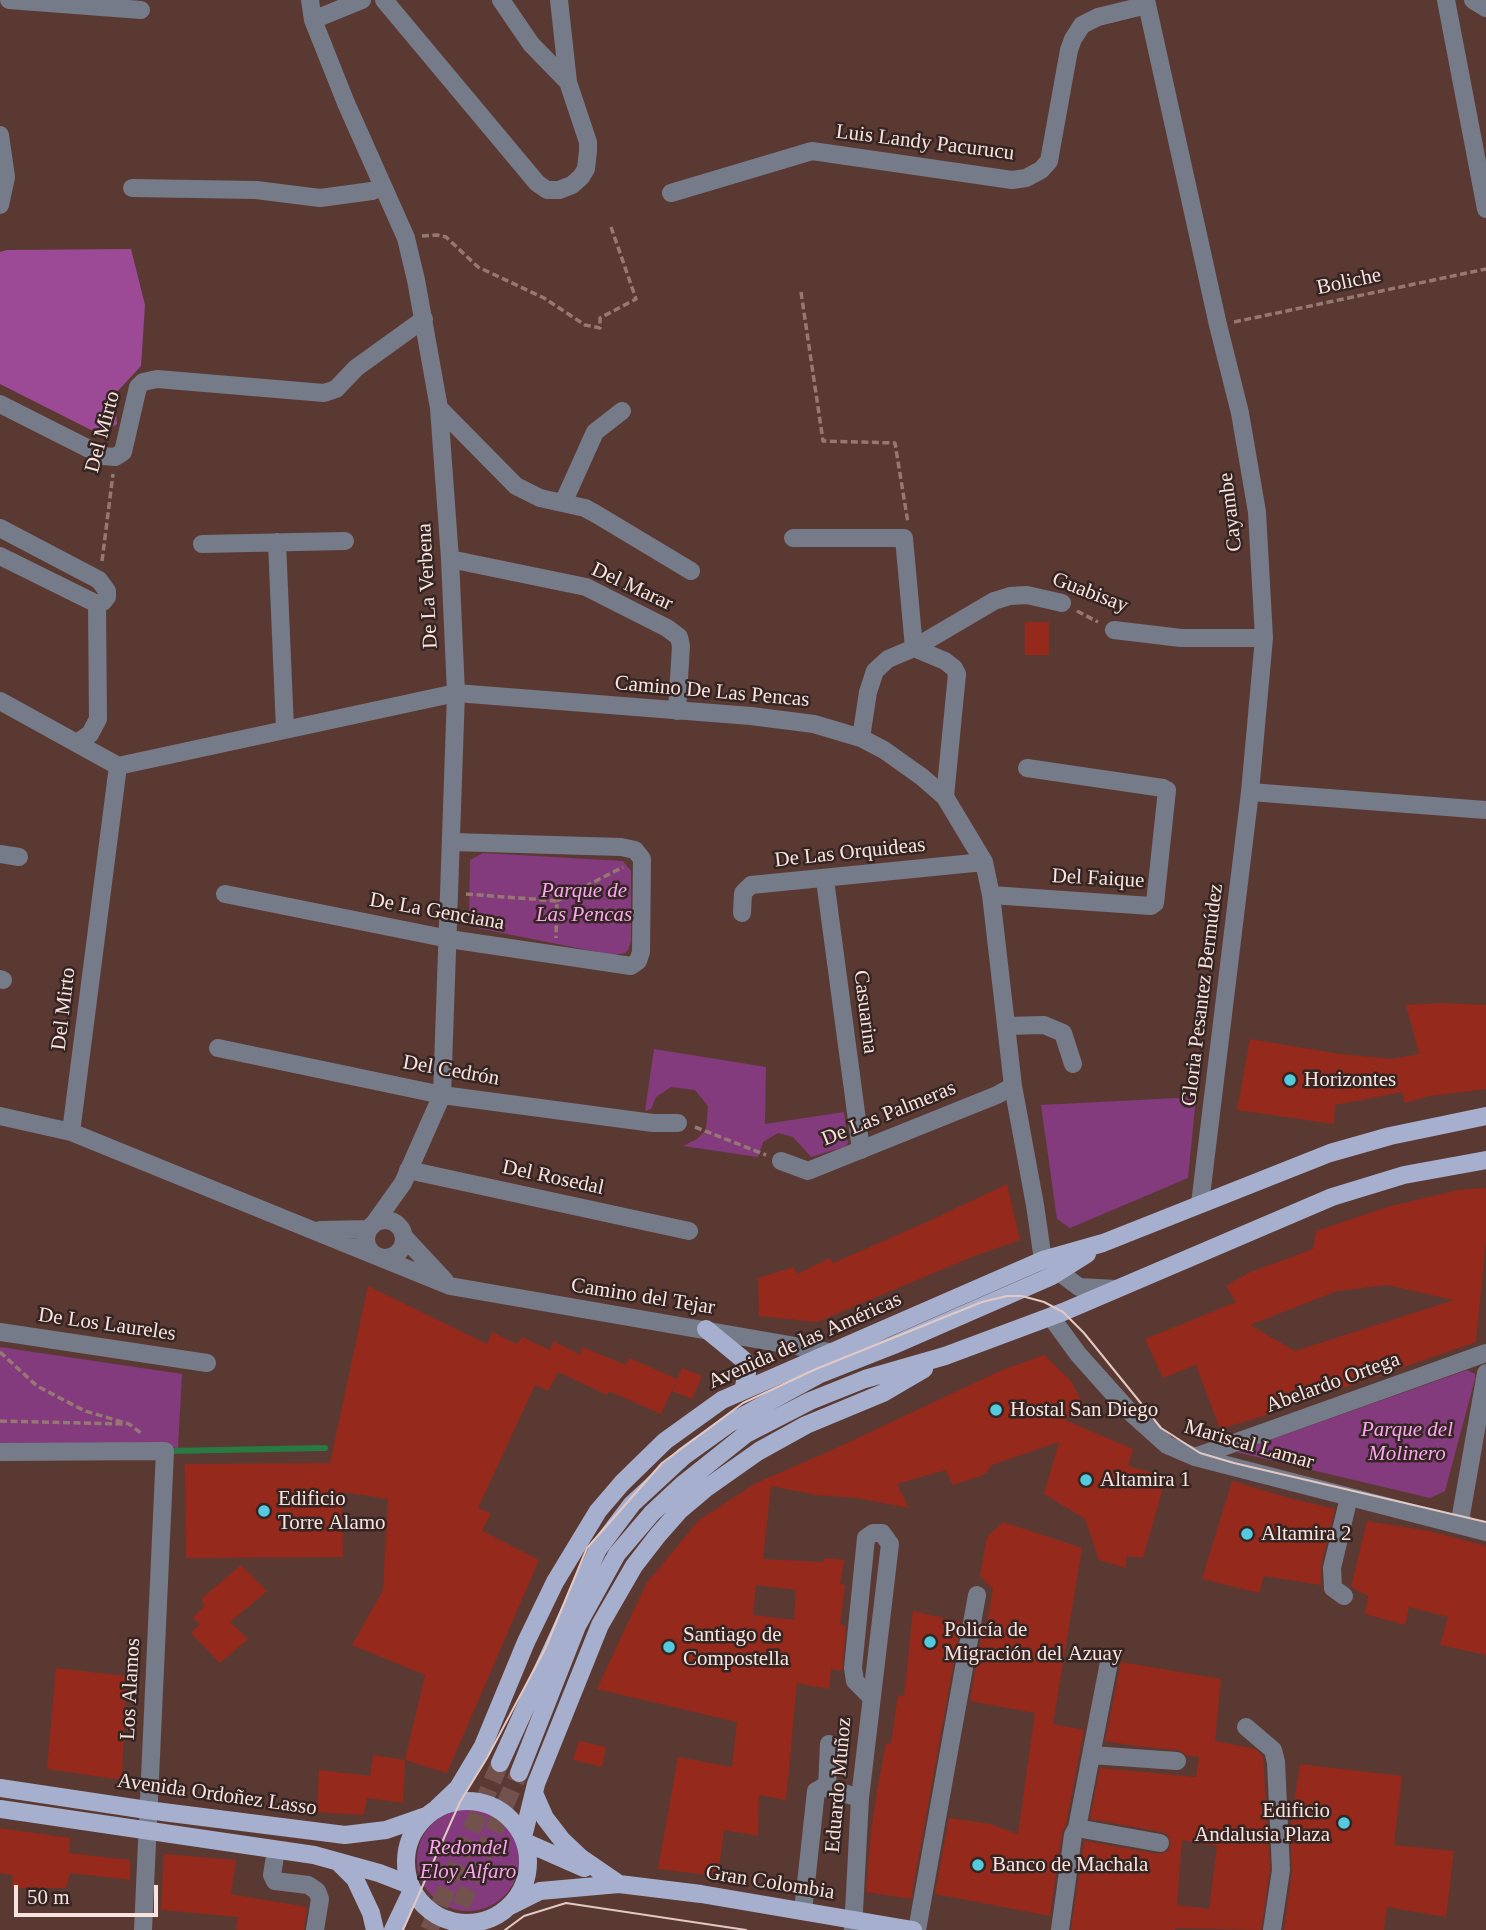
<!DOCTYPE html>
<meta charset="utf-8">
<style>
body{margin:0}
#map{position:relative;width:1486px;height:1930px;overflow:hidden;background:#5b3933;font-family:Georgia,serif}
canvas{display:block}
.scale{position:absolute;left:14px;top:1885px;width:144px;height:32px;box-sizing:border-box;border:4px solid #fae3df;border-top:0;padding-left:9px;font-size:21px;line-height:24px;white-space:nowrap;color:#fae3df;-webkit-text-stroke:5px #352522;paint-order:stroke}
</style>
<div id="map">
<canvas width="1486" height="1930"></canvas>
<div class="scale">50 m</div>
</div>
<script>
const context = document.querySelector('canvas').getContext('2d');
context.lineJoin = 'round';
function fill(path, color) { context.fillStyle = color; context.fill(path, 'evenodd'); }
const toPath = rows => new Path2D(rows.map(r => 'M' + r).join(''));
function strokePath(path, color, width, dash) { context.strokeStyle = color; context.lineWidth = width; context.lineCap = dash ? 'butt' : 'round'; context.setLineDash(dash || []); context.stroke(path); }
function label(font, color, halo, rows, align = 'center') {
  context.font = font + ' Georgia,serif'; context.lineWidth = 5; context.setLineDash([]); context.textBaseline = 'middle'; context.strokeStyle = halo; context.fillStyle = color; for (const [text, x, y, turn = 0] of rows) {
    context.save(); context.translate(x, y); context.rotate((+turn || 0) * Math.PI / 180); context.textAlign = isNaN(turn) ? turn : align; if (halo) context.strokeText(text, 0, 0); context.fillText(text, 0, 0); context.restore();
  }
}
fill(toPath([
 [483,853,623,861,631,871,631,941,628,950,625,953,613,955,477,928,469,920,470,864,470,860],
 [654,1049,766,1067,765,1124,844,1112,848,1143,844,1147,811,1157,793,1137,778,1133,763,1142,758,1157,683,1146,697,1139,706,1130,708,1106,695,1090,671,1087,656,1097,651,1109,645,1111],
 [1196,1097,1188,1178,1070,1228,1057,1219,1041,1105],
 [0,1347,182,1374,178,1448,156,1446,0,1447],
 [1467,1370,1475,1374,1475,1379,1445,1491,1430,1498,1236,1452],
 '417 1860a51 51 0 1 1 102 0a51 51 0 1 1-102 0Z'
]), '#833b7d');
fill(toPath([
 [131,249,145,305,141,366,114,395,117,424,101,435,0,384,0,252,7,250]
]), '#9c4a95');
strokePath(toPath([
 [166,1451,325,1448]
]), '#287942', 6);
fill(toPath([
 [1025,622,1049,622,1049,655,1025,655],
 [1443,1003,1486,1005,1486,1089,1430,1096,1405,1103,1402,1092,1335,1105,1334,1124,1237,1110,1250,1039,1340,1054,1392,1059,1419,1054,1406,1005],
 [1007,1184,1020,1240,972,1257,817,1322,759,1316,758,1278,794,1267,797,1274,830,1258,833,1263,929,1221],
 [1486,1188,1486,1239,1476,1342,1332,1392,1304,1399,1270,1414,1220,1429,1196,1365,1163,1378,1145,1339,1236,1302,1226,1286,1248,1273,1313,1249,1316,1231,1387,1207,1458,1190],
 [1387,1285,1454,1300,1295,1351,1250,1325,1337,1291],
 [368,1286,487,1344,492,1332,517,1344,522,1337,550,1350,553,1341,581,1355,582,1347,626,1365,629,1358,677,1379,661,1414,609,1391,607,1395,558,1372,548,1391,535,1385,478,1508,491,1513,482,1531,539,1560,447,1773,405,1760,425,1675,352,1645,383,1590,388,1499,342,1492,343,1557,186,1558,185,1464,330,1463],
 [1044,1355,1070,1380,1083,1403,1065,1420,1133,1449,1128,1466,1166,1477,1143,1558,1126,1556,1126,1568,1099,1560,1085,1519,1044,1494,1059,1442,992,1465,984,1475,953,1485,945,1470,897,1484,909,1508,857,1498,816,1495,771,1486,763,1559,824,1562,824,1558,844,1560,840,1584,845,1585,840,1625,846,1626,842,1671,831,1669,829,1689,797,1683,786,1800,759,1795,758,1836,724,1830,718,1876,658,1869,678,1757,732,1767,737,1722,597,1689,646,1584,699,1520,756,1483,832,1450,1002,1370],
 [756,1585,796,1590,794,1620,753,1615],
 [682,1368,702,1376,692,1399,672,1391],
 [1232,1481,1289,1498,1335,1509,1321,1565,1321,1585,1264,1576,1259,1593,1202,1579],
 [1367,1521,1429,1531,1486,1546,1486,1655,1440,1645,1448,1617,1409,1607,1405,1625,1365,1614,1368,1596,1351,1587],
 [1003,1522,1082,1548,1053,1724,1084,1730,1066,1824,1062,1833,1050,1916,935,1894,949,1818,990,1824,1018,1834,1035,1713,970,1701,983,1627,986,1628,993,1589,980,1576,987,1537],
 [241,1565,267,1591,230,1622,248,1639,220,1663,191,1633,200,1624,193,1618,205,1605,201,1599],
 [913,1611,961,1622,911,1899,866,1892,871,1832,877,1791,886,1743,891,1744,898,1695,904,1696],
 [1121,1662,1221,1679,1215,1741,1255,1749,1263,1756,1270,1869,1261,1930,1175,1928,1175,1930,1071,1930,1084,1841,1159,1854,1168,1851,1171,1844,1168,1835,1162,1832,1090,1819,1100,1768,1196,1777,1199,1757,1186,1755,1178,1750,1144,1747,1105,1741],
 [1182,1840,1217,1846,1209,1909,1177,1905],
 [56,1668,126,1676,122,1780,47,1769],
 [579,1741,606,1747,602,1767,573,1760],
 [373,1755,405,1760,403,1803,367,1798,364,1815,317,1812,319,1770,370,1776],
 [1300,1764,1402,1776,1394,1845,1454,1851,1446,1917,1387,1907,1384,1930,1284,1930,1292,1872,1290,1829],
 [0,1828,70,1838,69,1853,130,1860,130,1880,70,1873,66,1888,12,1888,13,1875,0,1873],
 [164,1854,236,1860,231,1894,307,1907,304,1930,236,1930,238,1917,161,1910]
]), '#95291c');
strokePath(toPath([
 [429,1930,500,1763],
 [450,1930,519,1773]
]), '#73524d', 18, [18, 9]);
strokePath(toPath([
 [422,236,437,235,446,237,478,267,544,298,585,325,600,328,600,318,636,299,611,227],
 [801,292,823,441,895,443,908,523],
 [1234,322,1486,269],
 [102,561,113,474],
 [1077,611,1098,622],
 [466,894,557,901,556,938],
 [557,901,623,867],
 [695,1127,766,1155],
 [0,1352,37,1386,85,1411,129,1424,141,1433],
 [0,1421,124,1424]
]), '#967872', 3.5, [7, 3.5]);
strokePath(toPath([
 [9,0,141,10],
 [310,0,313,20,346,103,406,238,416,280,439,408,450,559,456,693,442,1095,403,1183,373,1225],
 [384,0,537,183,547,190,559,190,572,185,581,177,586,169,588,151,588,142,568,82,559,0],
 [501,0,531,44,568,82],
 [1146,0,1218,325,1240,413,1257,512,1264,638,1250,792,1200,1204],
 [1446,0,1486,209],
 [1473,0,1486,8],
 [313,20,362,0],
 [0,135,6,177,0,205],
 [132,188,256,190,320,198,372,191,383,186],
 [671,193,812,151,1012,180,1026,178,1041,170,1049,161,1069,50,1073,39,1082,25,1098,17,1147,5],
 [0,404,103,456,115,457,123,452,138,387,143,382,157,379,324,393,336,389,356,368,424,319],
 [439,408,516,486,540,498,585,508,596,514,691,571],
 [563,503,595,432,622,411],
 [0,528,99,580,107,591,107,597,103,602,97,604,98,719,90,734,77,743],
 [793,538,904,538,914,648,945,661,954,668,957,674,945,797],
 [277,542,285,729],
 [202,544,345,541],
 [0,556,97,604],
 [450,559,586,587,667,628,679,637,681,646,677,711],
 [1114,630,1181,638,1264,638],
 [0,701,118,766,456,693,751,716,814,724,861,738,884,750,922,777,945,797,984,862,991,895,1013,1086,1035,1205,1043,1260,1079,1287,1116,1289],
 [861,738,868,692,875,671,888,659,914,648,994,601,1010,596,1027,595,1062,603],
 [1250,792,1486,810],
 [0,854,19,857],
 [825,880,861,1150],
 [225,894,449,939,631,966,638,961,641,952,642,859,635,850,621,847,452,842],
 [991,895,1151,906,1155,903,1167,790,1163,788,1027,768],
 [742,913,743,893,751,885,984,862],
 [0,979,3,980],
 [1006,1026,1044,1025,1063,1033,1073,1064],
 [218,1048,442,1095,653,1123,678,1123],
 [0,1116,71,1132,376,1256],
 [71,1132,118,766],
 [781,1161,808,1171,997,1095,1013,1086],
 [408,1170,689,1231],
 '366 1239a19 19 0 1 1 38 0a19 19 0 1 1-38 0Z',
 [320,1230,369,1229],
 [404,1237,445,1281],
 [381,1258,450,1286,830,1352],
 [1051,1317,1078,1354,1128,1410,1167,1445,1195,1457,1486,1532],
 [0,1332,207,1363],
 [0,1452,165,1451,143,1930],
 [1195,1457,1486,1353],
 [1463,1526,1461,1515,1486,1373],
 [1344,1596,1333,1588,1332,1568,1349,1497],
 [1246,1727,1273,1750,1276,1762,1281,1870,1272,1930],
 [1091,1755,1177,1761],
 [827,1788,829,1744],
 [1077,1828,1110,1657],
 [276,1850,272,1875,275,1881,308,1885,317,1891,320,1899,315,1930],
 [803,1911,816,1791,823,1787,860,1798],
 [853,1930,860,1798,890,1544,882,1533,873,1533,866,1538,853,1668,855,1681,870,1696],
 [917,1930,977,1595],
 [1060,1930,1073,1835,1077,1828,1160,1843]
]), '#767b89', 18);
strokePath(toPath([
 [706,1329,745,1361,747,1373,743,1391],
 [500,1763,598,1549,632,1504,684,1456,730,1423,818,1375,894,1345,1052,1276,1087,1254],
 [519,1773,577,1626,617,1554,652,1513,682,1485,746,1434,810,1401,865,1379,945,1356,1063,1312,1332,1197,1404,1175,1486,1160],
 [0,1788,147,1810,345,1835,386,1830,426,1816],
 [534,1793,545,1818,562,1840,581,1858,619,1884],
 '406 1862a61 61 0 1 1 122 0a61 61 0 1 1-122 0Z',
 [437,1808,458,1788,483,1746,526,1642,555,1582,598,1511,622,1483,665,1441,722,1400,1043,1260,1103,1243,1330,1153,1390,1136,1486,1116],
 [0,1809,314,1855,379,1873,410,1885],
 [523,1837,536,1784,600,1625,634,1566,658,1535,680,1510,705,1489,759,1451,806,1425,883,1393,924,1369],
 [525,1842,584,1868],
 [339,1863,355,1879,371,1913,375,1930],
 [510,1906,540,1891,619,1884,701,1894,913,1930],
 [393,1930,412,1890]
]), '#a6b0ce', 18);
strokePath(toPath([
 [403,1930,460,1802,487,1758,545,1649,587,1548,662,1463,743,1403,816,1369,982,1302,1007,1296,1022,1296,1044,1302,1063,1312,1084,1333,1161,1428,1200,1453,1234,1463,1486,1522],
 [505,1930,524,1916,566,1903,746,1930]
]), '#e2c9c5', 2);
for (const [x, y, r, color] of [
 [1290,1080,7,"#54cade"],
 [996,1410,7,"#54cade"],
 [1086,1480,7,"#54cade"],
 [264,1511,7,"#54cade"],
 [1247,1534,7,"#54cade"],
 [930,1642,7,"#54cade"],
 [669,1647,7,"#54cade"],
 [1344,1823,7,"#54cade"],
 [978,1865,7,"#54cade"]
]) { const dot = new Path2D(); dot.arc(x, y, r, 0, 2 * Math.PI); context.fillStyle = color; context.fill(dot); strokePath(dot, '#352522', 2.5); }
label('21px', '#fae3df', '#352522', [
 ["Luis Landy Pacurucu",925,143,7],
 ["Boliche",1349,282,-12],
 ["Del Mirto",103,432,-75],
 ["Cayambe",1231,512,-97],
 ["De La Verbena",428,586,-93],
 ["Del Marar",632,587,25],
 ["Guabisay",1090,593,21],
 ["Camino De Las Pencas",712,692,5],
 ["De Las Orquideas",850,853,-6],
 ["Del Faique",1098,879,3],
 ["De La Genciana",437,912,10],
 ["Gloria Pesantez Bermúdez",1203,995,-83],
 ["Del Mirto",64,1009,-83],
 ["Casuarina",865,1012,83],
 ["Del Cedrón",451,1071,10],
 ["De Las Palmeras",889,1114,-22],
 ["Del Rosedal",553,1178,12],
 ["Camino del Tejar",643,1297,9],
 ["De Los Laureles",107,1325,8],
 ["Avenida de las Américas",805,1341,-24],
 ["Abelardo Ortega",1333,1383,-20],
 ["Mariscal Lamar",1249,1445,16],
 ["Los Alamos",131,1689,-87],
 ["Eduardo Muñoz",839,1785,-85],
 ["Avenida Ordoñez Lasso",217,1795,8],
 ["Gran Colombia",770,1883,9]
]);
label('italic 21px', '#fca5f2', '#352522', [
 ["Parque de",584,891],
 ["Las Pencas",584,915],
 ["Parque del",1407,1430],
 ["Molinero",1407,1454],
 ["Redondel",468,1848],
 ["Eloy Alfaro",468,1872]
]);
label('21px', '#fae3df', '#352522', [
 ["Horizontes",1304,1080],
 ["Hostal San Diego",1010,1410],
 ["Altamira 1",1100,1480],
 ["Edificio",278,1499],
 ["Torre Alamo",278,1523],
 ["Altamira 2",1261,1534],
 ["Policía de",944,1630],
 ["Migración del Azuay",944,1654],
 ["Santiago de",683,1635],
 ["Compostella",683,1659],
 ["Edificio",1330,1811,"right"],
 ["Andalusia Plaza",1330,1835,"right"],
 ["Banco de Machala",992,1865]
], 'left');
</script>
